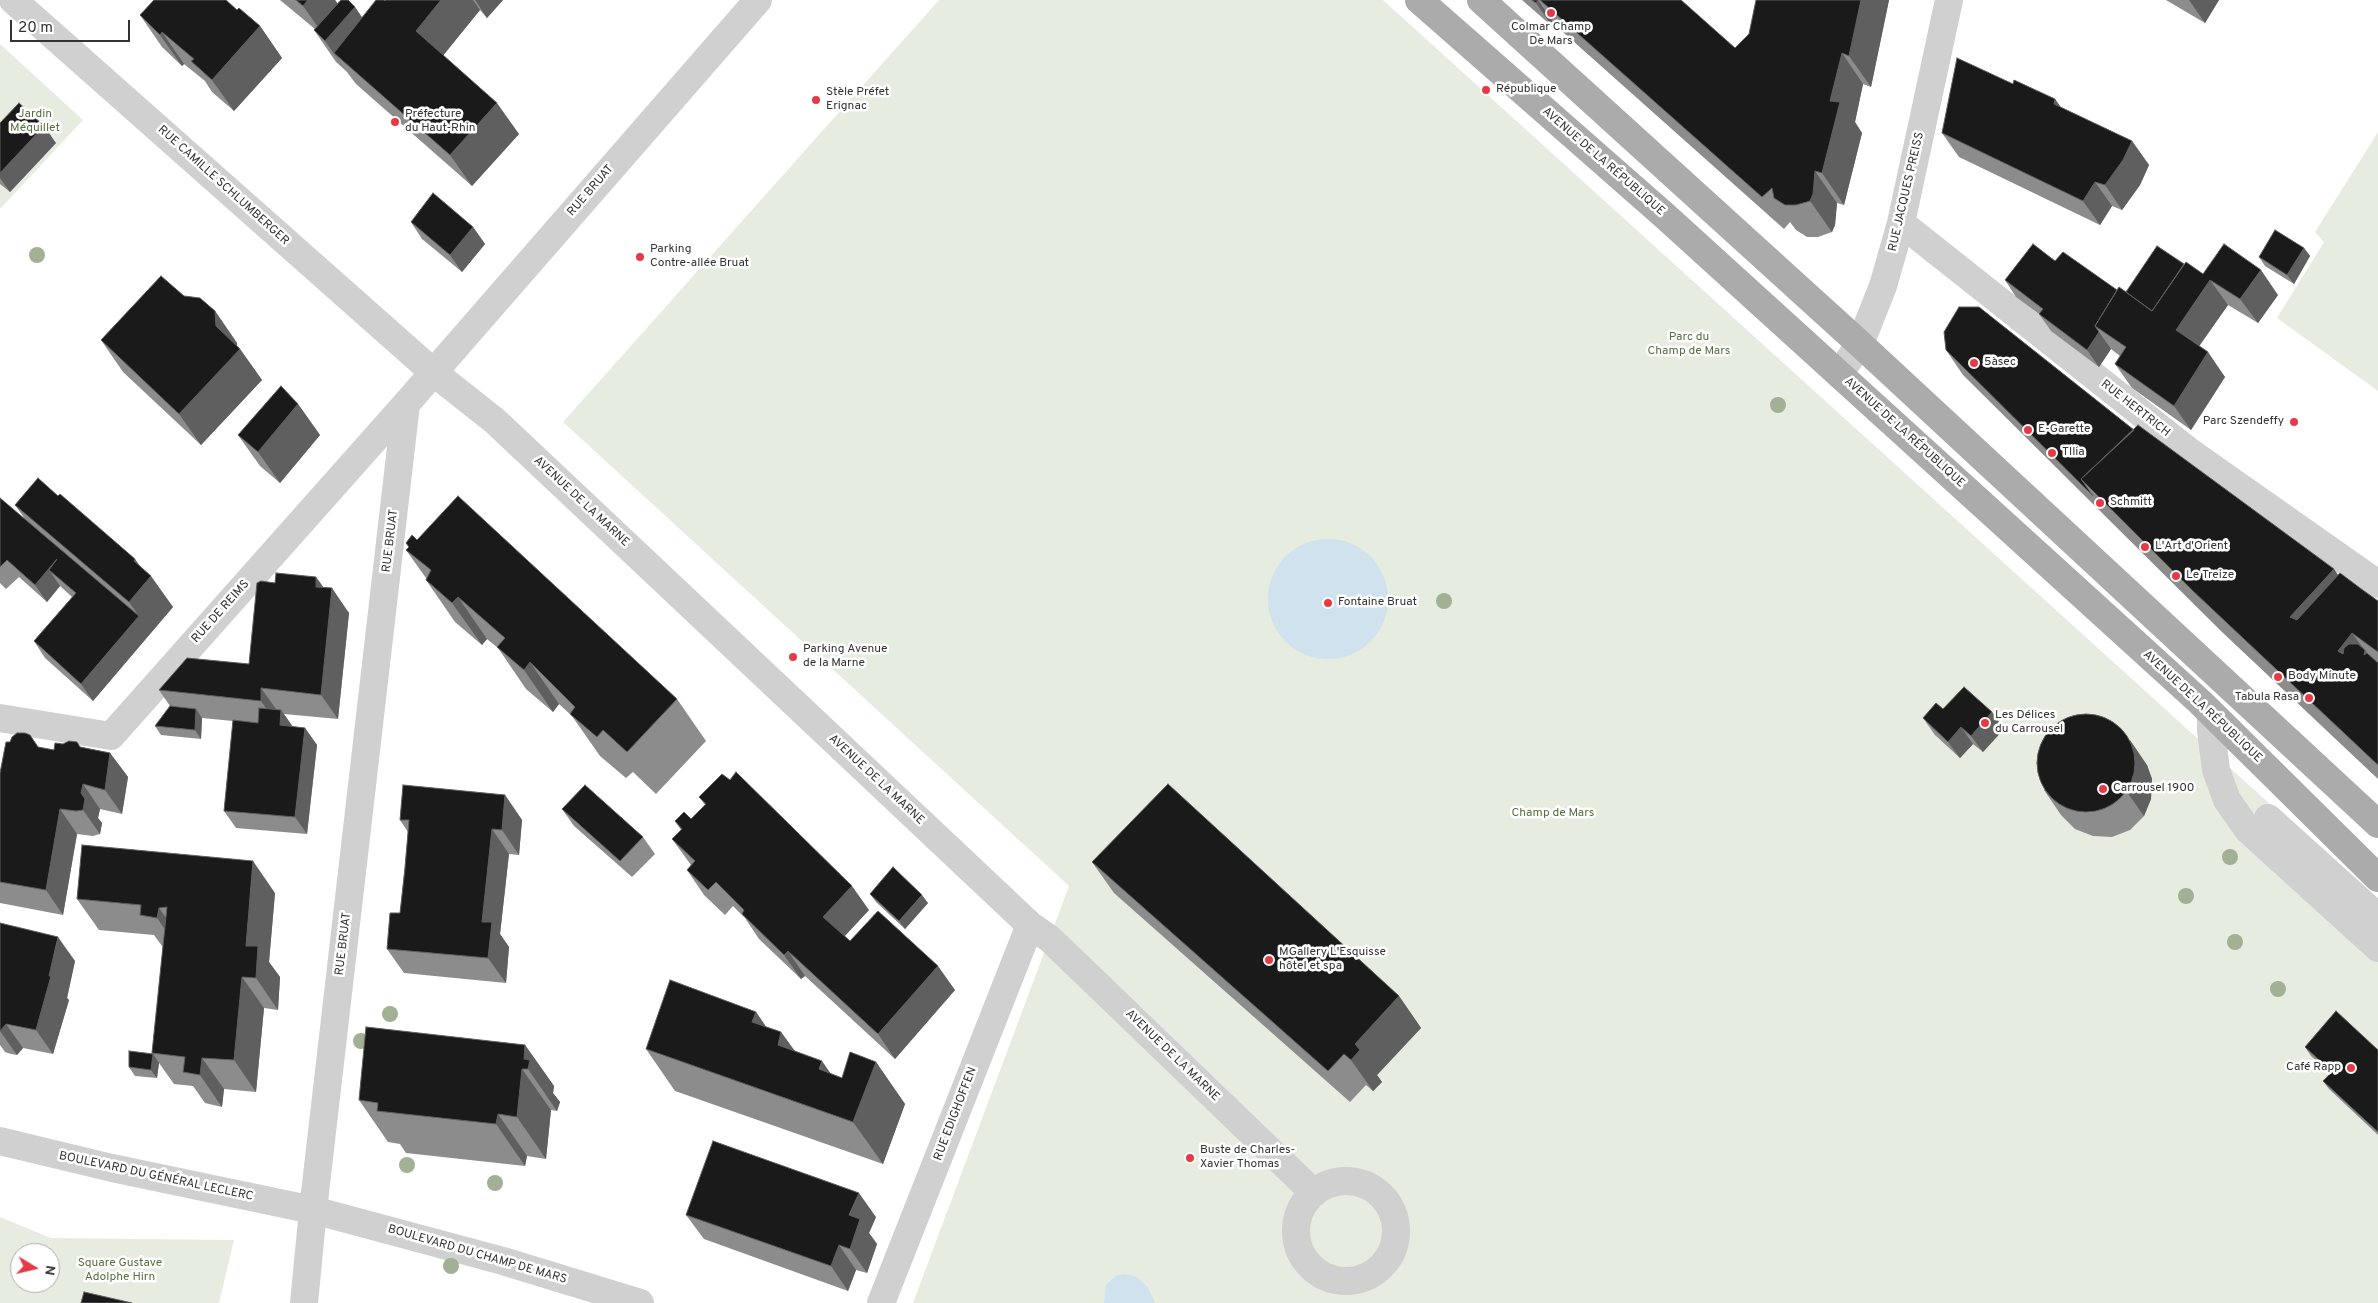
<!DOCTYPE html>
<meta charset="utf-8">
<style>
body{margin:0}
#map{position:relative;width:2378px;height:1303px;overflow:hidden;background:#fff;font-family:Overpass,sans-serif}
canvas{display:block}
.north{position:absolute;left:10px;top:1243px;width:50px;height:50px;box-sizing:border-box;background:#fff;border:1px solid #adadad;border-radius:50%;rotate:99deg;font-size:14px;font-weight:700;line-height:20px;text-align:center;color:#333}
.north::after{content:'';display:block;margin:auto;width:18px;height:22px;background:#e63946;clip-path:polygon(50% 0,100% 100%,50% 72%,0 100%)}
.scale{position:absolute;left:10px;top:20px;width:120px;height:22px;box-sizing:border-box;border:2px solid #333;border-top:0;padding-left:6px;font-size:15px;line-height:18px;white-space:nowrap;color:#333;-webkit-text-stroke:4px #fff;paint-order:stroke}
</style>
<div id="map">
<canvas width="2378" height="1303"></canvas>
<div class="north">N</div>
<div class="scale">20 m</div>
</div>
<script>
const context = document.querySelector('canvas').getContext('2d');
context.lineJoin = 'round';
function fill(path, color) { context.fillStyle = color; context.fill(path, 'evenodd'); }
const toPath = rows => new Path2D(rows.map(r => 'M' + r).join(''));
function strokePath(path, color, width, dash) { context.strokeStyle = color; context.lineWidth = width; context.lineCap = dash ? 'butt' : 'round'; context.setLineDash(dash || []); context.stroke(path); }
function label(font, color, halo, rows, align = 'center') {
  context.font = font + ' Overpass,sans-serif'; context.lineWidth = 5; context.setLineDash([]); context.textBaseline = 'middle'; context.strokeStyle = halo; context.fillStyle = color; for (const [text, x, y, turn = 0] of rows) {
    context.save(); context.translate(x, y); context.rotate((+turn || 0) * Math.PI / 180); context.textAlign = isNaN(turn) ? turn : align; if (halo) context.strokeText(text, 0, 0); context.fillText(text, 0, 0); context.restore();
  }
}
fill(toPath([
 [939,0,1383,0,2378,902,2378,1303,913,1303,1069,886,563,422],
 [0,44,83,120,0,209],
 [2378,132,2378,391,2277,318,2324,242,2315,232],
 [0,1217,51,1238,234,1240,219,1303,0,1303],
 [20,1253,50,1253,50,1283,20,1283]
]), '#e6ecdf');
fill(toPath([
 '1268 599a60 60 0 1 1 120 0a60 60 0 1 1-120 0Z',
 [1125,1274,1135,1276,1147,1286,1155,1303,1104,1303,1106,1285,1117,1275]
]), '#cfe2ee');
strokePath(toPath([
 [13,0,433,372,495,421,1030,925,1050,939,1314,1193],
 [1901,223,2190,452,2378,584],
 [1839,374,1860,344,1883,286,1901,223,1949,0],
 [2211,713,2211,730,2216,770,2227,800,2248,830,2378,948],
 [0,718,111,736,406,404,758,0],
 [2268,818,2378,917],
 [0,1141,112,1168,313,1210,503,1261,640,1303],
 '1296 1231a50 50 0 1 1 100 0a50 50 0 1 1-100 0Z',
 [304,1303,313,1210,406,404],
 [881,1303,1030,925]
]), '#d0d0d0', 28);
strokePath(toPath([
 [1419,0,1665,216,2200,702,2378,878],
 [1481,0,1860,344,2378,824]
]), '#ababab', 28);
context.fillStyle = '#a2b095';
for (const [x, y] of [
 [37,255],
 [1778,405],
 [1444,601],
 [2230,857],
 [2186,896],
 [2235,942],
 [2278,989],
 [390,1014],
 [361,1041],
 [407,1165],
 [495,1183],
 [451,1266]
]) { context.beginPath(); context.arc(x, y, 8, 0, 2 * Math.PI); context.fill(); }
fill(toPath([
 [280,0,335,0,338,4,355,7,362,18,386,0,503,0,487,18,480,10,443,55,519,134,472,186,356,84,347,72,336,62,314,30,315,29],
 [1522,0,1681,0,1735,48,1889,0,1871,87,1863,84,1855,122,1862,133,1844,205,1837,203,1835,225,1832,232,1818,237,1807,237,1796,230,1790,222,1784,229,1555,25,1553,27],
 [2166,0,2219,0,2205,23],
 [237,10,260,26,282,58,234,111,212,92,205,81,184,64,182,66,162,47,140,15],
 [2055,99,2061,108,2132,141,2149,165,2140,185,2122,210,2112,206,2100,225,1959,157,1942,133],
 [0,123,56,143,10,192,0,184],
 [411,222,473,227,485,244,462,272,422,239],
 [2304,248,2310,256,2294,284,2265,266,2259,257],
 [2055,261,2117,290,2126,292,2184,264,2203,274,2278,295,2258,323,2228,305,2199,346,2225,377,2191,430,2132,388,2115,364,2120,356,2111,349,2099,367,2051,331,2039,314,2016,297,2005,280],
 [184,296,215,311,237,343,237,346,240,349,262,380,201,445,123,372,101,340],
 [1946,350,2134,430,2338,575,2378,601,2378,779,2222,632,1963,375],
 [298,404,320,435,280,483,260,466,238,435],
 [0,498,25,519,15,505,142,568,173,607,93,701,45,658,34,641,72,597,60,586,47,602,19,577,6,589,0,583],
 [417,540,677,699,706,741,656,794,633,772,626,778,600,756,572,716,559,704,553,712,526,689,498,648,487,639,482,645,455,622,426,580,426,578,406,550],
 [316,577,324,588,349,613,338,719,284,714,293,727,305,728,317,745,307,834,236,828,224,811,233,721,202,718,201,739,161,735,155,726,170,706,159,690,249,664,275,583],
 [1992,712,2004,729,1983,752,1973,744,1960,758,1935,735,1923,718],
 [38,747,54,750,80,747,110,753,128,777,122,814,100,809,98,818,102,823,100,834,93,836,77,834,63,915,0,903,0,773],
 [2147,765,2152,779,2151,799,2144,816,2130,830,2112,837,2093,836,2075,829,2061,815,2044,790],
 [505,795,522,820,519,855,509,854,500,934,509,947,506,983,404,973,387,949,400,913,408,832,400,820],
 [699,797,869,910,845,936,850,941,955,990,895,1059,805,976,801,979,759,939,745,918,733,906,725,915,704,895,687,870,691,865,672,839,681,830,675,821,691,819,705,805],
 [562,809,643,837,655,854,632,877,574,826],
 [1092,862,1399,996,1421,1028,1377,1075,1382,1082,1373,1091,1366,1085,1350,1102,1114,893],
 [275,893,269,962,280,977,278,1010,264,1008,256,1092,224,1089,222,1107,205,1103,193,1086,174,1084,159,1063,157,1078,135,1076,129,1067,153,1054,152,1053,163,946,162,946,154,935,99,930,77,899],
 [870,894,928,903,905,929,876,902],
 [0,923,75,961,67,998,69,1000,53,1054,23,1048,17,1055,11,1054,5,1052,0,1045],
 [756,1012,766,1027,781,1032,795,1051,831,1074,842,1078,876,1062,905,1104,883,1164,675,1091,646,1049],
 [525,1045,554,1086,553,1093,560,1102,557,1111,551,1110,546,1159,527,1156,525,1166,406,1153,400,1144,388,1142,359,1100],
 [2305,1047,2378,1050,2378,1135,2329,1089,2323,1081,2330,1073,2311,1056],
 [686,1215,876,1217,869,1233,877,1244,867,1273,856,1270,848,1291,704,1239]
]), '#8c8c8c');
fill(toPath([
 [308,0,335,0,345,14,325,37,303,6],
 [441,0,473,0,480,10,438,62,416,31],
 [475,0,503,0,487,18],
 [1538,0,1555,25,1553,27,1536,3],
 [1861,0,1889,0,1871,87,1849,56],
 [2189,0,2219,0,2205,23],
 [355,7,377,39,334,53,347,72,325,41],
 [260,26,282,58,234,111,212,80],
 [162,32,184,64,182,66,160,35],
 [1842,53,1863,84,1855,122,1862,133,1844,205,1822,173,1830,101],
 [2055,99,2072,123,2054,104],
 [497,103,519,134,472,186,450,155],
 [44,126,56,143,10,192,0,178,0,173],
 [2132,141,2149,165,2140,185,2122,210,2105,185],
 [1815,171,1837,203,1835,225,1832,232,1810,201],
 [2095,182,2112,206,2100,225,2083,201],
 [473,227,485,244,462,272,450,255],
 [2304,248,2310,256,2294,284,2287,275],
 [2261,270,2278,295,2258,323,2240,299],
 [2210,280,2228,305,2193,355,2176,330],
 [215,311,237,343,237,352,240,349,262,380,201,445,179,414,216,326],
 [2099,332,2111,349,2099,367,2087,350],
 [2208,352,2225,377,2191,430,2174,406],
 [298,404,320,435,280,483,258,452],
 [57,559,49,570,60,586,47,602,35,585],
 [135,559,149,579,151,576,173,607,93,701,81,684,139,616,129,602,134,561],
 [2334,569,2363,611,2320,659,2290,617],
 [316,577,331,598,332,588,349,613,338,719,321,695,316,587],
 [458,597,487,639,482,645,452,603],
 [2352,633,2365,651,2365,650,2378,669,2338,651],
 [530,662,559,704,553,712,524,670],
 [261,688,279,713,278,726,261,701],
 [196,709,202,718,201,739,195,730],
 [281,710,293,727,280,725],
 [1992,712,2004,729,1983,752,1971,736],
 [1961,727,1973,744,1960,758,1948,742],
 [305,728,317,745,307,834,295,817],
 [2130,740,2147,765,2152,779,2151,799,2144,816,2127,792],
 [110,753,128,777,122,814,105,790],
 [83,784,100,809,98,818,102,823,100,834,83,810,81,793],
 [505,795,522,820,519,855,502,830],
 [60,809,77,834,63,915,46,890],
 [492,829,509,854,500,934,509,947,506,983,488,958,482,922],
 [253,861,275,893,269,962,280,977,278,1010,256,978,246,946],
 [852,886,869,910,840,941,823,917],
 [922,895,928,903,905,929,899,921],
 [159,908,181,939,179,949,157,918],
 [58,937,75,961,67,998,69,1000,53,1054,36,1030],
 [788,951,805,976,801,979,784,955],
 [938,966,955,990,895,1059,878,1034],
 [242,977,264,1008,256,1092,234,1060],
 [1399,996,1421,1028,1377,1075,1382,1082,1373,1091,1351,1060,1355,1044],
 [756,1012,778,1044,781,1032,811,1074,752,1022],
 [6,1024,23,1048,17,1055,0,1031],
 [525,1045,554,1086,553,1093,560,1102,557,1111,528,1069,524,1059],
 [153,1054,159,1063,157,1078,151,1070],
 [202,1058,224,1089,222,1107,200,1075],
 [822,1061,851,1103,819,1069],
 [876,1062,905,1104,883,1164,853,1122],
 [522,1069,551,1110,546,1159,517,1117],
 [498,1114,527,1156,525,1166,496,1124],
 [859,1193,876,1217,869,1233,877,1244,867,1273,850,1249,849,1215],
 [839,1245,856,1270,848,1291,831,1266]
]), '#5f5f5f');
const building = toPath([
 [154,0,226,0,237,10,239,8,260,26,212,80,191,61,194,59,162,32,160,35,140,15,154,0],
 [296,0,308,0,303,6,296,0],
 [341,0,348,0,355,7,325,41,314,30,341,0],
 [376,0,384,0,385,1,386,0,441,0,416,31,497,103,450,155,334,53,376,0],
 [1532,0,1538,0,1536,3,1532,0],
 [1540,0,1681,0,1735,48,1749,34,1756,0,1861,0,1849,56,1842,53,1830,101,1840,102,1822,173,1815,171,1813,194,1810,201,1796,205,1785,205,1774,198,1772,188,1762,197,1540,0],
 [1957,58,2013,84,2014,80,2055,99,2054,104,2132,141,2123,160,2105,185,2095,182,2083,201,1942,133,1957,58],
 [19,103,44,126,0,173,0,123,19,103],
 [433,193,473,227,450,255,411,222,433,193],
 [2275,230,2304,248,2287,275,2259,257,2275,230],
 [2033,244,2055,261,2063,252,2117,290,2095,326,2099,332,2087,350,2039,314,2043,309,2005,280,2033,244],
 [2224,244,2261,270,2240,299,2210,280,2176,330,2208,352,2174,406,2115,364,2126,347,2095,326,2119,287,2152,311,2186,262,2203,274,2224,244],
 [2157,246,2184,264,2152,311,2126,292,2157,246],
 [161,276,184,296,200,298,215,311,216,326,240,349,179,414,101,340,161,276],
 [1959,307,1979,307,2134,430,2081,479,2093,496,1946,350,1944,332,1959,307],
 [281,386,298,404,258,452,238,435,281,386],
 [2138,425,2334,569,2290,617,2297,620,2340,573,2360,588,2378,601,2378,652,2352,633,2338,651,2343,654,2344,648,2349,644,2358,644,2365,650,2364,655,2367,653,2378,663,2378,765,2193,591,2081,479,2138,425],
 [38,478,58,496,60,494,135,559,134,561,151,576,129,602,15,505,38,478],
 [458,496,677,699,627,752,603,730,597,737,570,714,575,707,530,662,524,670,497,647,505,638,458,597,452,603,426,580,431,570,406,550,409,547,406,543,412,535,417,540,458,496],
 [0,498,139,616,81,684,34,641,76,593,49,570,57,559,35,585,7,560,0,567,0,498],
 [276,573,316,577,316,587,332,588,321,695,261,688,261,701,159,690,187,658,249,664,257,583,261,581,275,583,276,573],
 [1964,687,1992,712,1971,736,1961,727,1948,742,1923,718,1936,703,1943,709,1964,687],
 [170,706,196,709,195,730,155,726,170,706],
 [259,708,281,710,280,725,305,728,295,817,224,811,233,720,258,723,259,708],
 '2037 763a49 49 0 1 1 98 0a49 49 0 1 1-98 0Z',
 [17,733,25,733,30,735,38,747,54,750,55,743,63,744,69,741,77,742,80,747,110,753,105,790,83,784,81,793,85,799,83,810,76,811,60,809,46,890,0,882,0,773,6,742,10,742,12,737,17,733],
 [736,772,852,886,823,917,850,941,878,911,938,966,878,1034,788,951,784,955,742,914,744,910,716,882,708,890,687,870,695,861,672,839,682,829,675,821,684,812,691,819,706,804,699,797,722,774,730,780,736,772],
 [1168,784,1399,996,1355,1044,1360,1050,1351,1060,1344,1054,1328,1071,1092,862,1168,784],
 [403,785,505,795,502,830,492,829,482,922,492,922,488,958,387,949,390,913,400,913,405,869,409,820,400,820,403,785],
 [585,785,643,837,620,861,562,809,585,785],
 [82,845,253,861,246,946,258,946,256,978,242,977,234,1060,202,1058,200,1075,183,1072,185,1057,152,1053,167,907,159,908,157,918,140,915,141,905,77,899,82,845],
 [893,867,922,895,899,921,870,894,893,867],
 [0,923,58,937,49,976,51,976,36,1030,6,1024,0,1031,0,923],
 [670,980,756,1012,752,1022,781,1032,778,1045,822,1061,819,1069,842,1078,850,1052,876,1062,853,1122,646,1049,670,980],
 [2336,1011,2378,1050,2378,1132,2323,1081,2332,1072,2305,1047,2336,1011],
 [366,1027,525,1045,524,1059,530,1060,528,1069,522,1069,517,1117,498,1114,496,1124,377,1111,378,1103,359,1100,366,1027],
 [129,1051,153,1054,151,1070,129,1067,129,1051],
 [713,1141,859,1193,849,1215,860,1219,850,1249,839,1245,831,1266,686,1215,713,1141],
 [84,1292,132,1303,81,1303,84,1292]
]);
fill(building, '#1a1a1a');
strokePath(building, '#5f5f5f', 1);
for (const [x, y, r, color] of [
 [1551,13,5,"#e63946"],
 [1486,90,5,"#e63946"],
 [816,100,5,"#e63946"],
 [395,122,5,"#e63946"],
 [640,257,5,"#e63946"],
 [1974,363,5,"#e63946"],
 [2294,422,5,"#e63946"],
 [2028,430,5,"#e63946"],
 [2052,453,5,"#e63946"],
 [2100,503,5,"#e63946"],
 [2145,547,5,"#e63946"],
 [2176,576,5,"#e63946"],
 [1328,603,5,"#e63946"],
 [793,657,5,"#e63946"],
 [2278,677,5,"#e63946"],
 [2309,698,5,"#e63946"],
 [1985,723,5,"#e63946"],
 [2103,789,5,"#e63946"],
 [1269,960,5,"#e63946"],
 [2351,1068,5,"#e63946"],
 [1190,1158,5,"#e63946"]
]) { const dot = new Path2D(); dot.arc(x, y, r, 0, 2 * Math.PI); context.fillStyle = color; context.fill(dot); strokePath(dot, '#fff', 2); }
label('12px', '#333', '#fff', [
 ["Colmar Champ",1551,28,"center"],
 ["De Mars",1551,42,"center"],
 ["République",1496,90],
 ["Stèle Préfet",826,93],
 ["Erignac",826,107],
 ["Préfecture",405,115],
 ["du Haut-Rhin",405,129],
 ["Parking",650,250],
 ["Contre-allée Bruat",650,264],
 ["5àsec",1984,363],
 ["Parc Szendeffy",2284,422,"right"],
 ["E-Garette",2038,430],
 ["Tllia",2062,453],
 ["Schmitt",2110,503],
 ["L'Art d'Orient",2155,547],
 ["Le Treize",2186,576],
 ["Fontaine Bruat",1338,603],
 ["Parking Avenue",803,650],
 ["de la Marne",803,664],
 ["Body Minute",2288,677],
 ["Tabula Rasa",2299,698,"right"],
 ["Les Délices",1995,716],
 ["du Carrousel",1995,730],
 ["Carrousel 1900",2113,789],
 ["MGallery L'Esquisse",1279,953],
 ["hôtel et spa",1279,967],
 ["Café Rapp",2341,1068,"right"],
 ["Buste de Charles-",1200,1151],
 ["Xavier Thomas",1200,1165]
], 'left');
label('12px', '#56703f', '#fff', [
 ["Jardin",35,115],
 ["Méquillet",35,129],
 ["Parc du",1689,338],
 ["Champ de Mars",1689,352],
 ["Champ de Mars",1553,814],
 ["Square Gustave",120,1264],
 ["Adolphe Hirn",120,1278]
]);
label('12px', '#333', '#fff', [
 ["AVENUE DE LA RÉPUBLIQUE",1603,162,41],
 ["RUE CAMILLE SCHLUMBERGER",223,186,42],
 ["RUE BRUAT",591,191,-49],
 ["RUE JACQUES PREISS",1907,192,-77],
 ["RUE HERTRICH",2135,409,38],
 ["AVENUE DE LA RÉPUBLIQUE",1904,433,42],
 ["AVENUE DE LA MARNE",581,502,43],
 ["RUE BRUAT",391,541,-83],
 ["RUE DE REIMS",221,612,-48],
 ["AVENUE DE LA RÉPUBLIQUE",2202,707,43],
 ["AVENUE DE LA MARNE",876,780,43],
 ["RUE BRUAT",344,944,-83],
 ["AVENUE DE LA MARNE",1172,1056,44],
 ["RUE EDIGHOFFEN",956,1114,-69],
 ["BOULEVARD DU GÉNÉRAL LECLERC",156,1177,12],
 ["BOULEVARD DU CHAMP DE MARS",477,1255,16]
]);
</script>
